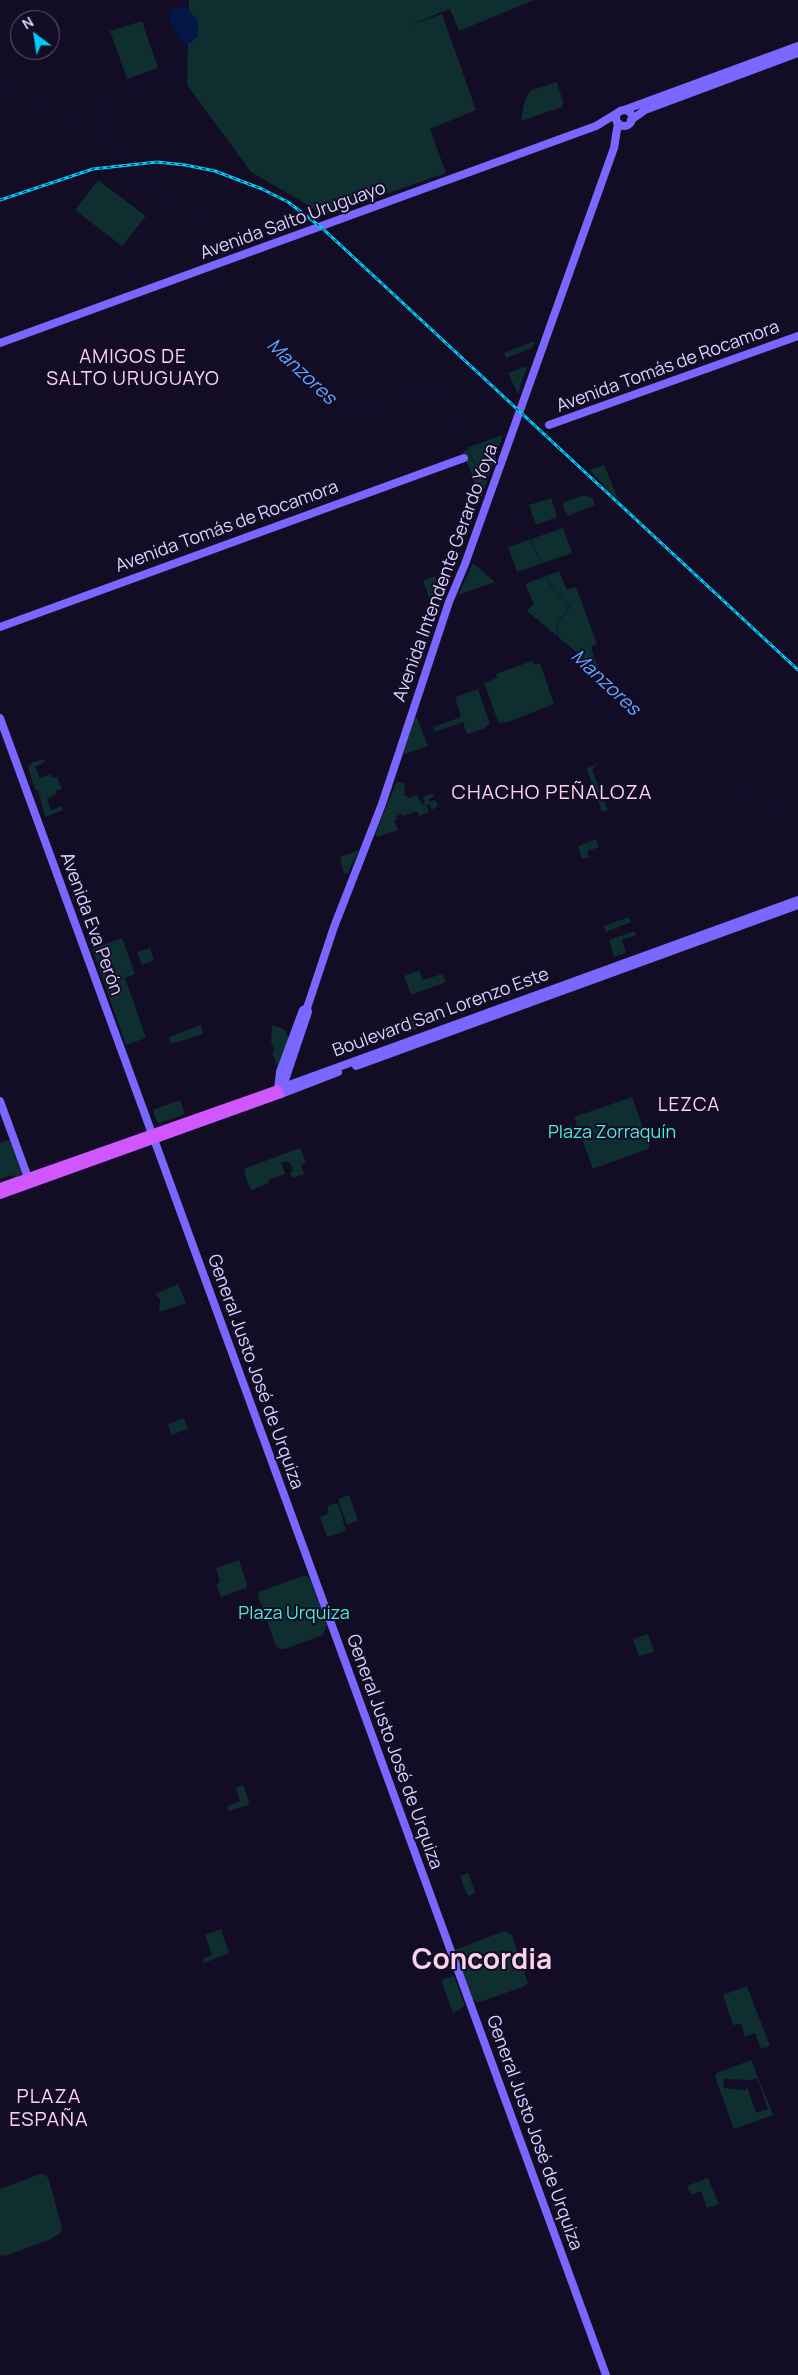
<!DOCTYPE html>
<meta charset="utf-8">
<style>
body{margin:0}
#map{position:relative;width:798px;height:2375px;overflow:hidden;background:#130c25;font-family:Manrope,sans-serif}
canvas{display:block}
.north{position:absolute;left:10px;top:10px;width:50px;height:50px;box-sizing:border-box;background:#130c25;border:1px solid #635a7c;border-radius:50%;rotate:329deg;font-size:14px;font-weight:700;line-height:20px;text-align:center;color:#dad0ff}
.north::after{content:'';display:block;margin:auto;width:18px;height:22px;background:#00cbfb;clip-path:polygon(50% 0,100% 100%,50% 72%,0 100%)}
</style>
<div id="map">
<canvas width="798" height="2375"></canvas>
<div class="north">N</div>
</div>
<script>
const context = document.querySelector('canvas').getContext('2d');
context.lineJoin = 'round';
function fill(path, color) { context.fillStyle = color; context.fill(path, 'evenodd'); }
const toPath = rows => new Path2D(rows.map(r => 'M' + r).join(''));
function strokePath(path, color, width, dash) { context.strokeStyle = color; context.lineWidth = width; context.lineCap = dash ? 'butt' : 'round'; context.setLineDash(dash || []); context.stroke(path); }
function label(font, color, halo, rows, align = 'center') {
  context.font = font + ' Manrope,sans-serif'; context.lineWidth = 4; context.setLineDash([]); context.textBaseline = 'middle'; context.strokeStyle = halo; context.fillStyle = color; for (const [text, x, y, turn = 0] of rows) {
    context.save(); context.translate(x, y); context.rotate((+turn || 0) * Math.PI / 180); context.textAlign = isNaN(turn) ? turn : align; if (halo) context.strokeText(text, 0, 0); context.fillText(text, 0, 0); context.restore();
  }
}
fill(toPath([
 [189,0,534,0,459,31,450,9,407,26,442,14,476,110,430,129,446,173,325,215,251,172,187,85],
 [142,21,158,68,127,79,110,31],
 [557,82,563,102,562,107,521,121,524,103,530,91],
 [98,180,146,216,122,246,75,210],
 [535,341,532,348,506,358,504,353],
 [527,366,518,394,508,373],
 [503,435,481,498,463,453,469,447],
 [604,465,619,501,590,470],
 [584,495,593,498,595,505,567,516,562,503],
 [551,498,557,517,536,525,529,505],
 [563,528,572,553,517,572,508,547],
 [473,563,495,582,458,595],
 [559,571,567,590,576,587,597,644,591,647,599,671,527,611,534,604,525,584],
 [435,576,442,596,430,600,423,581],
 [532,661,534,665,540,663,554,704,505,723,498,722,484,683,497,678,496,674],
 [478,689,490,724,483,729,467,734,463,722,435,732,433,727,461,717,455,697],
 [415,718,417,718,428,746,403,755],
 [44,759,45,762,35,767,40,778,50,774,52,778,57,777,62,789,56,791,57,794,47,799,51,810,62,806,63,810,45,817,38,790,35,789,28,768,31,763],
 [597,764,592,770,608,810,602,812,587,770,589,767],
 [397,781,405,784,404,795,410,798,417,795,422,805,425,804,423,797,433,793,434,796,429,799,430,802,435,800,438,805,432,810,429,804,426,805,429,812,419,816,417,811,404,816,402,814,396,816,397,819,394,821,398,830,378,837,375,834],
 [596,839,599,847,587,851,589,857,582,859,578,846],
 [359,850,348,873,344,874,340,857],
 [629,917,631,922,606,932,604,926],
 [635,931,636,935,622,940,626,953,614,957,609,940],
 [122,938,135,974,125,978,146,1038,126,1045,92,949],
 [150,948,154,960,142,965,137,952],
 [419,970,423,980,442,974,446,982,411,995,404,976],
 [412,1015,417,1029,405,1033,400,1019],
 [201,1025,203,1034,171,1044,169,1037],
 [272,1025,284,1029,290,1040,279,1069,272,1053,274,1050,271,1041],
 [632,1097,650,1148,593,1169,574,1117],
 [180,1100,185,1114,160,1123,157,1122,153,1110],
 [8,1140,11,1142,22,1174,16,1178,12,1175,0,1179,0,1143],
 [300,1148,306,1163,301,1165,304,1174,292,1178,290,1172,293,1171,290,1162,281,1162,285,1174,268,1180,269,1183,251,1190,244,1173,246,1168],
 [178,1284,186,1303,159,1312,160,1299,155,1294],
 [184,1418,188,1429,171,1435,168,1424],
 [349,1495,358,1520,347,1525,338,1499],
 [335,1503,339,1506,346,1531,327,1537,320,1517,329,1514,327,1507],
 [239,1560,247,1584,246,1588,221,1597,216,1585,220,1582,216,1568],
 [306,1576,310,1579,327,1625,323,1635,285,1649,280,1649,276,1646,258,1596,259,1592,300,1577],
 [648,1634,654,1652,639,1656,633,1639],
 [243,1785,249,1801,248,1805,229,1811,227,1806,240,1801,236,1788],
 [468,1873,475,1892,470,1896,467,1895,460,1876],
 [221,1929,229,1953,204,1963,203,1959,212,1955,205,1935],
 [504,1931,512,1935,528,1983,525,1986,480,2002,476,2002,472,1999,455,1950],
 [454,1976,465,2006,453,2013,441,1980],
 [747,1986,770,2046,761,2049,755,2033,745,2037,741,2024,733,2025,723,1995],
 [751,2060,773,2115,736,2128,733,2127,715,2076,717,2073],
 [757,2078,768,2109,756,2113,747,2087,746,2090,723,2088,724,2079,750,2080],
 [40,2174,46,2175,49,2180,62,2228,60,2233,51,2239,5,2256,0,2255,0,2189],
 [708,2178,719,2204,707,2208,701,2191,691,2195,687,2186]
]), '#0e2e30');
fill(toPath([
 [186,7,198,21,198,37,186,45,180,41,169,20,173,8]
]), '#041646');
strokePath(toPath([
 [179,58,186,45],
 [0,79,10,82,18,93,87,128,125,159],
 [100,139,99,118,104,106,119,93,159,76,174,65],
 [133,171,138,189,145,191,148,188,185,205,188,211,198,214,207,229,218,258],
 [218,271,225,301,277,352,301,371,340,409,351,414,411,391,421,394,438,394,446,400,471,457,485,477],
 [497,486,506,494,521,515,529,538,541,561],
 [546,574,551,586,570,607,557,623,558,637,579,662,683,751,710,777],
 [736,791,798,818]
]), '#041646', 1);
strokePath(toPath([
 [624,110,798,46],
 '616 118a8 8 0 1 1 16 0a8 8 0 1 1-16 0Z',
 [631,120,645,110,798,53],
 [618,123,614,148,465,564,449,602,382,804,334,927,307,1008,303,1010,280,1072,278,1089,798,900],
 [0,343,596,126,619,112],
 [549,425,798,336],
 [0,627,464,458],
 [0,718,606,2375],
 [356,1066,798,905],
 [282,1089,308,1012,307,1008],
 [281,1094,338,1072],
 [0,1101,30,1183]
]), '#7967ff', 8);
strokePath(toPath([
 [0,1187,278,1089],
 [0,1195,281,1094]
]), '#d057ff', 8);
const rail = toPath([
 [0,200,93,169,157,162,185,165,215,171,262,189,288,202,321,227,798,670]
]);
strokePath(rail, '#00cbfb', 3);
strokePath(rail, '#130c25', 1, [4]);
label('18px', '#dad0ff', '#130c25', [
 ["Avenida Salto Uruguayo",293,221,-20],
 ["Avenida Tomás de Rocamora",668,367,-20],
 ["Avenida Tomás de Rocamora",227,527,-20],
 ["Avenida Intendente Gerardo Yoya",446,573,-70],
 ["Avenida Eva Perón",91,924,70],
 ["Boulevard San Lorenzo Este",441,1013,-20],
 ["General Justo José de Urquiza",255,1372,70],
 ["General Justo José de Urquiza",394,1752,70],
 ["General Justo José de Urquiza",534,2133,70]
]);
label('18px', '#4fecd3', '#130c25', [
 ["Plaza Zorraquín",612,1133],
 ["Plaza Urquiza",294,1614]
]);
context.letterSpacing = '1px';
label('19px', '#ffd2eb', '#130c25', [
 ["AMIGOS DE",133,358],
 ["SALTO URUGUAYO",133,380],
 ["LEZCA",689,1106]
]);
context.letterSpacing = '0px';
label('italic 19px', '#5ea6ff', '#130c25', [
 ["Manzores",301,372,43],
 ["Manzores",605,683,43]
]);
context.letterSpacing = '1px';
label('20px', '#ffd2eb', '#130c25', [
 ["CHACHO PEÑALOZA",552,793],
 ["PLAZA",49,2097],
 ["ESPAÑA",49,2120]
]);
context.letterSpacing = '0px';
label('bold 28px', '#ffd2eb', '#130c25', [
 ["Concordia",482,1961]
]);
</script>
